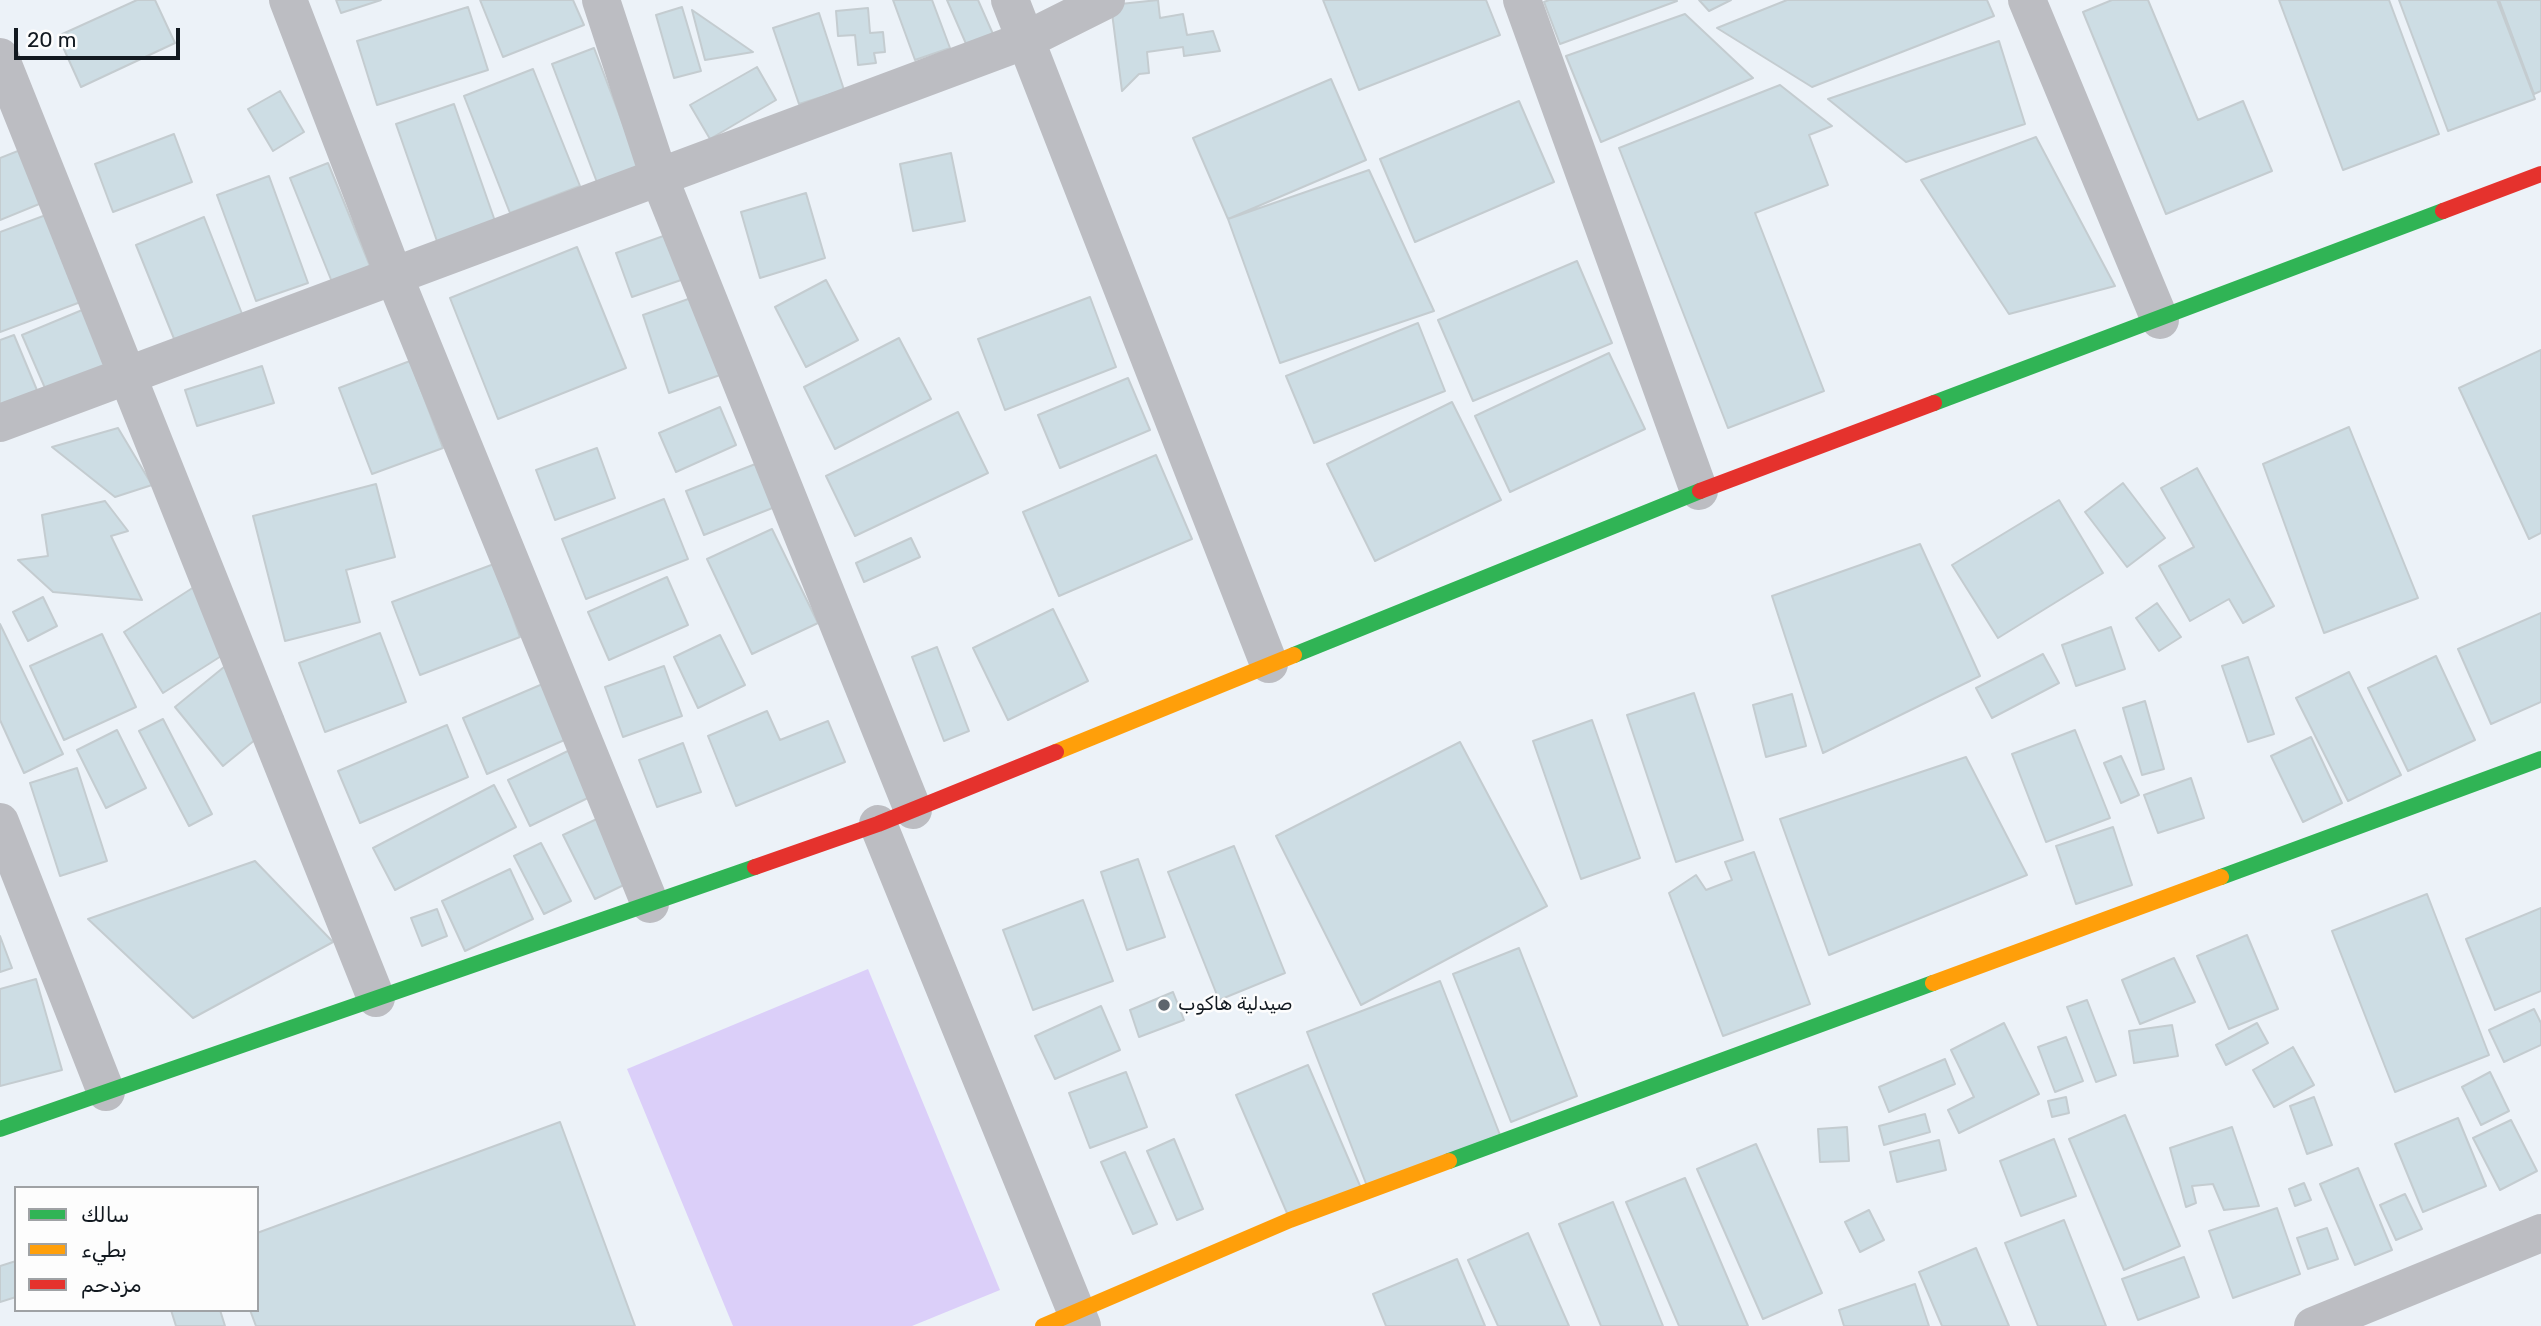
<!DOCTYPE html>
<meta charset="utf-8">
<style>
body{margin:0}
#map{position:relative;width:2541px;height:1326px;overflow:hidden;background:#ecf2f8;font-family:Rubik,"Noto Naskh Arabic",sans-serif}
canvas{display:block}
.legend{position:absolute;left:14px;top:1186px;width:245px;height:126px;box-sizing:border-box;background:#fdfdfd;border:2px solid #9fa2a5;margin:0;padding:9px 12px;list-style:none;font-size:21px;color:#121920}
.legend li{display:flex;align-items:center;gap:14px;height:35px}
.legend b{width:35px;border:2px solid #9fa2a5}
.scale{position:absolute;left:14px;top:28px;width:166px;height:32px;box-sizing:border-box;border:4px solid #121920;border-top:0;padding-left:9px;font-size:21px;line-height:24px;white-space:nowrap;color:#121920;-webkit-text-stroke:5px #fdfdfd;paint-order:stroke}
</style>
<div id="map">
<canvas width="2541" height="1326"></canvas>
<ul class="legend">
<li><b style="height:9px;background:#30b455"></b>سالك</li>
<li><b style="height:9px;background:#ff9f0a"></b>بطيء</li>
<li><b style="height:9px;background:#e5322d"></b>مزدحم</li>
</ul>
<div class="scale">20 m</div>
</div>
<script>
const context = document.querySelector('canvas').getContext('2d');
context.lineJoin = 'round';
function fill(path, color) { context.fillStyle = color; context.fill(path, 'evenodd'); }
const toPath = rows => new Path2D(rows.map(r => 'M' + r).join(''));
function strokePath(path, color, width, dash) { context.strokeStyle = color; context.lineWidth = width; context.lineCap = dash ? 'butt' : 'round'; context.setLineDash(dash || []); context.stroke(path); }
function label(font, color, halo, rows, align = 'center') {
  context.font = font + ' Rubik,"Noto Naskh Arabic",sans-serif'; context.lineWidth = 5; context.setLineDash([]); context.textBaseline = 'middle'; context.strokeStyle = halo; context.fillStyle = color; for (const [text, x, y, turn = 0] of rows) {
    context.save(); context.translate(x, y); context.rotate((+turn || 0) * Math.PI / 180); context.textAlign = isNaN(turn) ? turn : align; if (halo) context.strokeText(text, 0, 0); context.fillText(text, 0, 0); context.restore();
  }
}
fill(toPath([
 [868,969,1000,1290,912,1326,733,1326,627,1069]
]), '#dbcff9');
const building = toPath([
 [137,0,155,0,175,43,81,87,58,36,137,0],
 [336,0,381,0,341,13,336,0],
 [480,0,573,0,584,25,503,57,480,0],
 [893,0,932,0,950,48,915,60,893,0],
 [947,0,978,0,993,34,967,46,947,0],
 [1158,0,1160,18,1183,14,1187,35,1213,31,1220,51,1184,56,1183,47,1147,52,1149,73,1139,74,1122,91,1111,5,1158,0],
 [1323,0,1486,0,1500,35,1359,90,1323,0],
 [1549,0,1676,0,1677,1,1560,44,1544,2,1549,0],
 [1699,0,1731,0,1709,11,1699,0],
 [1787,0,1987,0,1994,16,1812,87,1717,28,1787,0],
 [2112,0,2148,0,2198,120,2243,101,2272,171,2166,214,2083,12,2112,0],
 [2279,0,2389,0,2439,134,2343,170,2279,0],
 [2399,0,2497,0,2535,99,2448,131,2399,0],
 [2499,0,2541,0,2541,91,2534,94,2499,0],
 [468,7,488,70,377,105,357,41,468,7],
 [682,7,701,71,674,78,656,15,682,7],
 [868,8,870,33,883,32,885,52,874,53,876,63,858,65,855,35,838,36,836,11,868,8],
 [692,10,753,52,705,60,692,10],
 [819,13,844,90,799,104,773,28,819,13],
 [1685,14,1753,78,1601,142,1566,56,1685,14],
 [1999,41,2025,124,1906,162,1828,99,1999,41],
 [594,48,640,169,598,185,552,64,594,48],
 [757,67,776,100,710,139,690,105,757,67],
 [533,69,580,186,510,213,464,96,533,69],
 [1331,79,1366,160,1228,219,1193,138,1331,79],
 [1780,85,1832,126,1809,135,1828,185,1755,213,1824,391,1728,428,1619,148,1780,85],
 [280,91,304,132,273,151,248,109,280,91],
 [1519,101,1554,182,1415,242,1380,159,1519,101],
 [454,104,496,224,438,244,396,124,454,104],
 [174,134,192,182,113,212,95,164,174,134],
 [2036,137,2115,286,2009,314,1921,180,2036,137],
 [28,147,49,200,0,220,0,158,28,147],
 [951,153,965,221,913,231,900,164,951,153],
 [328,163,370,266,332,282,290,178,328,163],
 [1369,170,1434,311,1280,363,1228,219,1369,170],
 [269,176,308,283,256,301,217,195,269,176],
 [806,193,825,258,760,278,741,212,806,193],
 [54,212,86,300,0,332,0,232,54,212],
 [204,217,246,324,179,351,136,245,204,217],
 [669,234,684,279,632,297,616,253,669,234],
 [577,247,626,368,498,419,450,298,577,247],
 [1577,261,1612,343,1473,401,1438,320,1577,261],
 [826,280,858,340,806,367,775,307,826,280],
 [694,297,720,375,669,393,643,315,694,297],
 [1090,297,1116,367,1005,410,978,339,1090,297],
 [87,308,112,369,48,395,22,335,87,308],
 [1418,323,1445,391,1314,443,1286,376,1418,323],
 [14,335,39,395,0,411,0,340,14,335],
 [899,338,931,399,835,449,804,387,899,338],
 [2541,350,2541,533,2529,539,2459,388,2541,350],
 [1609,353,1645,429,1510,492,1475,416,1609,353],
 [410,361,443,448,372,474,339,388,410,361],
 [262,366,274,403,197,426,185,390,262,366],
 [1128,378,1150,430,1060,468,1038,415,1128,378],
 [1452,402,1501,500,1375,561,1327,464,1452,402],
 [720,407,736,445,676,472,659,433,720,407],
 [958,412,988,473,855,536,826,476,958,412],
 [2349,427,2418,598,2324,633,2263,464,2349,427],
 [118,428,152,485,115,497,52,447,118,428],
 [597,448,615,498,555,520,536,470,597,448],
 [1156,455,1192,539,1059,596,1023,512,1156,455],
 [758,463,775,507,704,535,686,491,758,463],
 [2197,468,2274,606,2243,623,2229,599,2190,621,2159,566,2194,547,2161,488,2197,468],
 [2123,483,2165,538,2127,567,2085,512,2123,483],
 [376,484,395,557,346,570,360,622,285,641,253,516,376,484],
 [664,499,688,559,586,599,562,539,664,499],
 [2059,500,2103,573,1998,638,1952,565,2059,500],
 [105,501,128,531,111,536,142,600,53,592,18,560,48,556,42,515,105,501],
 [772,529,818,623,752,654,707,559,772,529],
 [911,538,920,557,864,582,856,563,911,538],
 [1920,544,1980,676,1823,753,1772,596,1920,544],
 [494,564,520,637,420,675,392,602,494,564],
 [667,577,688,625,609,660,588,612,667,577],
 [208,578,248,639,163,693,124,632,208,578],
 [43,597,57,626,28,641,13,612,43,597],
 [2157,603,2181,637,2159,651,2136,618,2157,603],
 [1053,609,1088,681,1008,720,973,648,1053,609],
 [2541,613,2541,702,2491,724,2458,649,2541,613],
 [0,624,63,754,24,773,0,720,0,624],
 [2111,627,2125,669,2076,686,2062,645,2111,627],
 [380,633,406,702,325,732,299,663,380,633],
 [102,634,136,707,64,740,30,666,102,634],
 [720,635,745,685,698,708,674,657,720,635],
 [937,647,969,731,944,741,912,657,937,647],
 [2043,654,2059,683,1992,718,1976,688,2043,654],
 [2436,656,2475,740,2408,771,2368,688,2436,656],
 [2248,657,2274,734,2248,742,2222,666,2248,657],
 [235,658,283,717,223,766,175,707,235,658],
 [664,666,682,716,623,737,605,687,664,666],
 [2349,672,2401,775,2348,801,2296,698,2349,672],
 [545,683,569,738,487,774,463,718,545,683],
 [1694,693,1743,840,1676,862,1627,715,1694,693],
 [1792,694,1806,746,1766,757,1753,705,1792,694],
 [2145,701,2164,769,2142,775,2123,708,2145,701],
 [767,711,780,740,828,721,845,762,736,806,708,736,767,711],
 [163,719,212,814,189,826,139,731,163,719],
 [1592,720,1640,858,1581,879,1533,741,1592,720],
 [447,725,468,777,360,823,338,771,447,725],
 [117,730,146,788,106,808,77,750,117,730],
 [2075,730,2110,818,2046,842,2012,754,2075,730],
 [2311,737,2342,803,2303,822,2271,756,2311,737],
 [1460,742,1547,906,1361,1005,1276,836,1460,742],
 [683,743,701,792,657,807,639,760,683,743],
 [572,749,594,795,530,826,508,780,572,749],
 [2121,756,2139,795,2121,803,2104,763,2121,756],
 [1966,757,2027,875,1829,955,1780,819,1966,757],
 [77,768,107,861,60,876,30,783,77,768],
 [2191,778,2204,818,2158,833,2144,795,2191,778],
 [494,785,516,827,395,890,373,848,494,785],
 [601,817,632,881,595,899,563,835,601,817],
 [2113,827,2132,885,2076,904,2056,846,2113,827],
 [541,843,571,901,544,914,514,856,541,843],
 [1234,846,1285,973,1219,1000,1168,872,1234,846],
 [1754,852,1810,1004,1723,1036,1669,893,1696,875,1706,890,1732,880,1725,862,1754,852],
 [1138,859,1165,937,1127,950,1101,872,1138,859],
 [255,861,333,942,193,1018,88,919,255,861],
 [510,869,533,919,465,951,442,901,510,869],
 [2427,894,2489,1055,2395,1092,2332,931,2427,894],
 [1083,900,1113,981,1033,1010,1003,930,1083,900],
 [2541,908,2541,991,2495,1010,2466,939,2541,908],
 [437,909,447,936,422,946,411,918,437,909],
 [2247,935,2278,1009,2229,1029,2197,956,2247,935],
 [0,936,12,968,0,972,0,936],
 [1519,948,1577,1096,1511,1122,1453,974,1519,948],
 [2174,958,2195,1002,2140,1024,2122,980,2174,958],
 [36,979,62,1070,0,1086,0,989,36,979],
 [1440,981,1500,1135,1367,1186,1307,1032,1440,981],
 [1173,992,1184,1020,1139,1037,1130,1010,1173,992],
 [2087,1000,2116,1075,2096,1082,2067,1007,2087,1000],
 [1101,1006,1120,1050,1055,1079,1035,1036,1101,1006],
 [2534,1009,2541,1023,2541,1045,2504,1062,2489,1030,2534,1009],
 [2004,1023,2039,1094,1959,1133,1948,1110,1974,1097,1951,1050,2004,1023],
 [2257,1023,2268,1043,2226,1065,2216,1045,2257,1023],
 [2172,1025,2178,1056,2134,1063,2129,1031,2172,1025],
 [2066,1037,2083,1081,2055,1092,2038,1047,2066,1037],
 [2293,1047,2314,1085,2274,1107,2253,1070,2293,1047],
 [1945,1059,1955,1084,1889,1112,1879,1087,1945,1059],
 [1308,1065,1361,1188,1290,1220,1236,1095,1308,1065],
 [1126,1072,1147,1127,1090,1148,1069,1093,1126,1072],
 [2490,1072,2509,1111,2481,1125,2462,1087,2490,1072],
 [2066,1097,2069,1113,2052,1117,2048,1101,2066,1097],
 [2314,1097,2332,1145,2307,1154,2290,1106,2314,1097],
 [1925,1114,1930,1132,1884,1145,1879,1126,1925,1114],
 [2125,1115,2180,1246,2124,1270,2069,1139,2125,1115],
 [2458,1118,2486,1186,2423,1212,2395,1144,2458,1118],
 [2511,1120,2537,1171,2500,1190,2473,1138,2511,1120],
 [560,1122,635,1326,256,1326,250,1310,257,1310,257,1233,560,1122],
 [1847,1127,1849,1161,1820,1162,1818,1129,1847,1127],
 [2232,1127,2259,1206,2224,1210,2213,1184,2192,1186,2196,1203,2186,1207,2170,1148,2232,1127],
 [1174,1139,1203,1209,1177,1220,1147,1151,1174,1139],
 [2054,1139,2076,1196,2021,1216,2000,1161,2054,1139],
 [1939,1140,1946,1170,1897,1182,1890,1152,1939,1140],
 [1756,1144,1822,1293,1763,1319,1697,1169,1756,1144],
 [1125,1152,1157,1224,1133,1234,1101,1162,1125,1152],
 [2358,1168,2392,1250,2355,1265,2320,1184,2358,1168],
 [1685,1178,1748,1326,1679,1326,1626,1202,1685,1178],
 [2304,1183,2311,1200,2295,1206,2289,1189,2304,1183],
 [2405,1194,2422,1229,2396,1240,2380,1205,2405,1194],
 [1613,1202,1663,1326,1601,1326,1559,1224,1613,1202],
 [2277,1208,2300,1274,2233,1298,2209,1231,2277,1208],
 [1869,1210,1884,1240,1860,1252,1845,1222,1869,1210],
 [2064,1220,2106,1326,2038,1326,2005,1243,2064,1220],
 [2327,1228,2338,1259,2308,1269,2297,1238,2327,1228],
 [1528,1233,1569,1326,1498,1326,1468,1260,1528,1233],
 [1976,1248,2009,1326,1942,1326,1919,1272,1976,1248],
 [2184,1257,2199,1297,2138,1320,2122,1279,2184,1257],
 [1457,1259,1485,1326,1386,1326,1373,1294,1457,1259],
 [16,1261,16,1297,0,1302,0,1266,16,1261],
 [1915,1284,1929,1326,1844,1326,1839,1310,1915,1284],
 [171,1310,220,1310,225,1326,176,1326,171,1310]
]);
fill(building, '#cddde4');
strokePath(building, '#c4ccd0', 2);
strokePath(toPath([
 [288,0,394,276,650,904],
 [601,0,659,177,913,810],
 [1010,0,1269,664],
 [1522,0,1699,491],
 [2027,0,2160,320],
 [0,57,376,998],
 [0,423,1026,40,1106,0],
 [0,822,106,1092],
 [878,824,1082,1326],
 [2313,1326,2541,1233]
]), '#bcbdc2', 38);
strokePath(toPath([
 [1934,403,2443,211],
 [1294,655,1700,491],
 [2221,877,2541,759],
 [0,1129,755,867],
 [1449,1161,1933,983]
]), '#30b455', 16);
strokePath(toPath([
 [1056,752,1294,655],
 [1933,983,2221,877],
 [1043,1326,1290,1220,1449,1161]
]), '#ff9f0a', 16);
strokePath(toPath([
 [2443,211,2541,174],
 [1700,491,1934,403],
 [755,867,878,824,1056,752]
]), '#e5322d', 16);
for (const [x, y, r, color] of [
 [1164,1005,7,"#5e656c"]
]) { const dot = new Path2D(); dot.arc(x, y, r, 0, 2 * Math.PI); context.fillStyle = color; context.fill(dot); strokePath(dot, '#fdfdfd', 2.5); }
label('19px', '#121920', '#fdfdfd', [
 ["صيدلية هاكوب",1178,1005]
], 'left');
</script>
